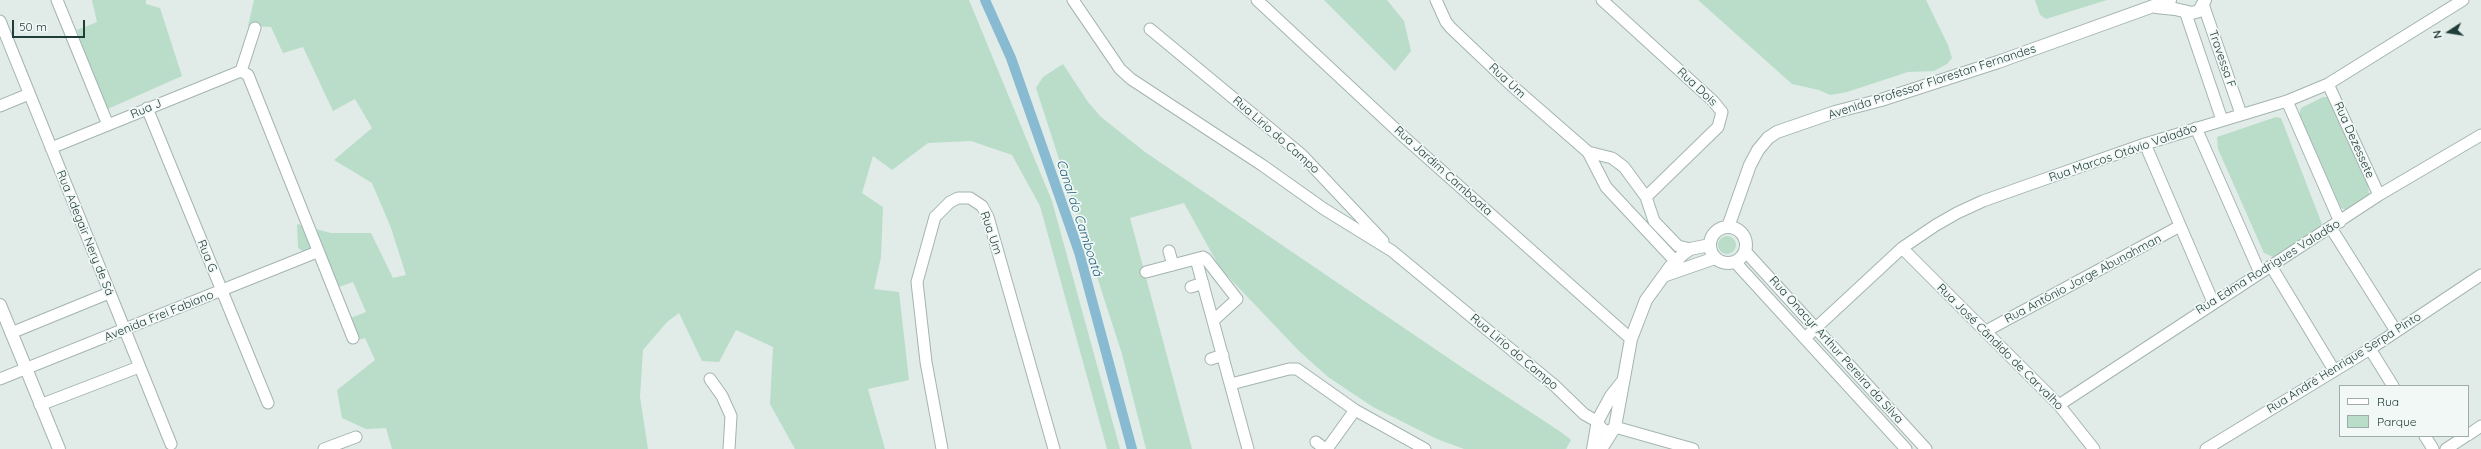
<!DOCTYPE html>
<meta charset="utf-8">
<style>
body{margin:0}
#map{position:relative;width:2481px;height:449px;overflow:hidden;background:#e1ece9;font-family:Quicksand,sans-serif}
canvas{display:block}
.legend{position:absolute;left:2339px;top:385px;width:130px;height:52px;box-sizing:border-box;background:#f1f8f6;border:1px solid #9eadaa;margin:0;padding:5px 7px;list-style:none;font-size:12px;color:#213d39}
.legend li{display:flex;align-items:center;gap:8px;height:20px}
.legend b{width:20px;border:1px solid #9eadaa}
.north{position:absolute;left:2429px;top:12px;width:40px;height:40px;-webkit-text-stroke:3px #f1f8f6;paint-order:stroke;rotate:258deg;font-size:11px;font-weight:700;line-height:16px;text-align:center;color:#213d39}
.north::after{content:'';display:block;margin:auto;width:14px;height:18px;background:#213d39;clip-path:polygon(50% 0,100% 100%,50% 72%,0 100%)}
.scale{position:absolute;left:12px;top:20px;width:73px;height:18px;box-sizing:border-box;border:2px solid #213d39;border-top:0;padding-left:5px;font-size:12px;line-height:14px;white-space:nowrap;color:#213d39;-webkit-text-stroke:3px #f1f8f6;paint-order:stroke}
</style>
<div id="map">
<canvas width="2481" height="449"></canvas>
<ul class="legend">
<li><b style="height:5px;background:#fff"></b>Rua</li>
<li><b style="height:11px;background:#b9ddc9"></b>Parque</li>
</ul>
<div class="north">N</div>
<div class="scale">50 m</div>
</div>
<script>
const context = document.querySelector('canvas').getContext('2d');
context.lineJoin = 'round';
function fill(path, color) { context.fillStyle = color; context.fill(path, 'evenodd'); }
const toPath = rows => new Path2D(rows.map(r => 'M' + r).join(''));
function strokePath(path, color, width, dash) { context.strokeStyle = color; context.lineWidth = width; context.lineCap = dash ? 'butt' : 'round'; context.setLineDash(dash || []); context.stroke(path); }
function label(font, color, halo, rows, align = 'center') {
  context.font = font + ' Quicksand,sans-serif'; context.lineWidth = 3.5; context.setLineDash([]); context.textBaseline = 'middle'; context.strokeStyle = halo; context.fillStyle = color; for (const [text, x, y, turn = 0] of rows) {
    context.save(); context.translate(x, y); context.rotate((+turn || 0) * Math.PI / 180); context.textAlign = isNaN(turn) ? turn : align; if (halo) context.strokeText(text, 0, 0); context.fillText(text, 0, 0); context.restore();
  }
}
fill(toPath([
 [92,0,146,0,146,4,160,8,182,76,103,111,77,30,97,22],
 [254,0,969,0,1052,201,1120,449,1107,449,1040,206,1012,155,971,141,928,143,892,170,873,156,862,193,883,207,881,257,874,289,899,292,909,380,868,389,885,449,795,449,770,404,773,347,736,330,719,362,702,361,679,313,667,322,643,350,640,397,648,449,392,449,386,428,366,429,342,418,337,390,375,360,365,338,348,343,343,321,366,312,353,282,331,290,314,258,298,248,297,224,331,233,371,233,393,278,406,275,391,228,372,183,334,160,372,128,355,99,333,111,303,47,283,53,271,27,248,26],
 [1324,0,1387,0,1404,21,1411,51,1395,71],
 [1698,0,1926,0,1948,45,1952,58,1947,64,1934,71,1908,72,1847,92,1830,95,1819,90,1792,84],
 [2035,0,2107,0,2046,19,2040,15],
 [1063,64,1088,102,1101,117,1145,152,1463,368,1561,432,1571,440,1566,449,1464,449,1437,439,1373,407,1328,377,1299,351,1220,268,1184,203,1130,218,1192,449,1146,449,1122,354,1036,88,1043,77],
 [2323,97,2329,97,2368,182,2369,196,2347,210,2341,208,2299,115,2301,108],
 [2276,117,2281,118,2322,224,2321,228,2273,257,2264,253,2218,149,2217,137],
 '1718 245a9 9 0 1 1 18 0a9 9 0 1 1-18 0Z'
]), '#b9ddc9');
strokePath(toPath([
 [985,0,1011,58,1079,252,1132,449]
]), '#88bbd2', 10);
const minor = toPath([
 [57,0,108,125],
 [1073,0,1120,69,1131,79,1262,165,1324,209,1392,251,1554,385,1584,414,1598,422],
 [1257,0,1404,137,1631,339],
 [1436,0,1446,22,1451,28,1510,84,1588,152,1606,187,1676,262],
 [1602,0,1713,101,1722,112,1718,127,1646,197],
 [2203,4,2241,114],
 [2185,11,2222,120],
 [0,21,171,444],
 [1150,29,1302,155,1383,241],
 [241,71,248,75,353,338],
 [241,71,255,28],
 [2328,84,2379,195],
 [2287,101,2340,222],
 [0,106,29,94],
 [147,108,268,403],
 [2196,128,2260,273],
 [2145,144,2213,302],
 [51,148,241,71],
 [1588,152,1612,158,1624,167,1646,197,1654,221,1678,246,1690,249],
 [2331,228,2396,331],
 [1902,248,2059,405,2094,449],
 [1169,251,1173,265],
 [1745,251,1926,449],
 [1196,259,1248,449],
 [1735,262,1906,449],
 [2271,266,2334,370],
 [1146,272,1203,257,1206,259,1237,299,1214,320],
 [1191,287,1203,283],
 [1986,331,2180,226],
 [11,333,109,293],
 [1805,338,1902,248,1936,225,1957,213,1983,201,2028,185,2145,144,2287,101,2328,84,2463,0],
 [2370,349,2393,386],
 [1211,359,1223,355],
 [0,379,317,252],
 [710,379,722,396,731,416,729,449],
 [1231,384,1289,369,1297,369,1355,410,1425,449],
 [40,405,139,367],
 [2059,405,2379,195,2481,135],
 [1615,427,1693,449],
 [2468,435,2481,426],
 [2425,436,2433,449],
 [1316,442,1325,449],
 [324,449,356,437],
 [942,449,926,362,917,282,935,217,950,202,958,198,970,198,982,206,988,217,1054,449],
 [1327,449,1355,410],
 [2206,449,2370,349,2481,275],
 [2446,449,2466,436]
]);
const tertiary = toPath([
 [2156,7,2175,9,2192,13,2199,11,2205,0],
 [1728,227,1750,165,1758,150,1768,138,1777,132,1835,112,1881,100,1998,62,2170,0],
 '1710 245a18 18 0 1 1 36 0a18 18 0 1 1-36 0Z',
 [1666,275,1715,258],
 [0,305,59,449],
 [1598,425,1605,432,1611,431,1615,427,1631,339,1646,300,1670,267,1683,254,1690,249,1710,245],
 [1593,449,1598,420,1611,396,1623,381],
 [1601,449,1613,430]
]);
strokePath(minor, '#a4b4b1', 13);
strokePath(tertiary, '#a4b4b1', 14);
strokePath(minor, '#fff', 11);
strokePath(tertiary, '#fff', 12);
label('12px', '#213d39', '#f1f8f6', [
 ["Travessa F",2222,59,71],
 ["Rua Um",1507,81,43],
 ["Avenida Professor Florestan Fernandes",1932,82,-18],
 ["Rua Dois",1697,87,43],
 ["Rua J",146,109,-23],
 ["Rua Lirio do Campo",1276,135,41],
 ["Rua Dezessete",2354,140,66],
 ["Rua Marcos Otávio Valadão",2123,153,-19],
 ["Rua Jardim Camboata",1443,171,42],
 ["Rua Adegair Nery de Sá",85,233,68],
 ["Rua Um",991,233,71],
 ["Rua G",207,256,68],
 ["Rua Edma Rodrigues Valadão",2268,267,-32],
 ["Rua Antônio Jorge Abunahman",2083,279,-28],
 ["Avenida Frei Fabiano",159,316,-22],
 ["Rua José Cândido de Carvalho",2000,347,45],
 ["Rua Onacyr Arthur Pereira da Silva",1836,350,48],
 ["Rua Lirio do Campo",1514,352,40],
 ["Rua André Henrique Serpa Pinto",2344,363,-32]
]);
label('italic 13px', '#1a5b79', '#f1f8f6', [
 ["Canal do Camboatá",1079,218,72]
]);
</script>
